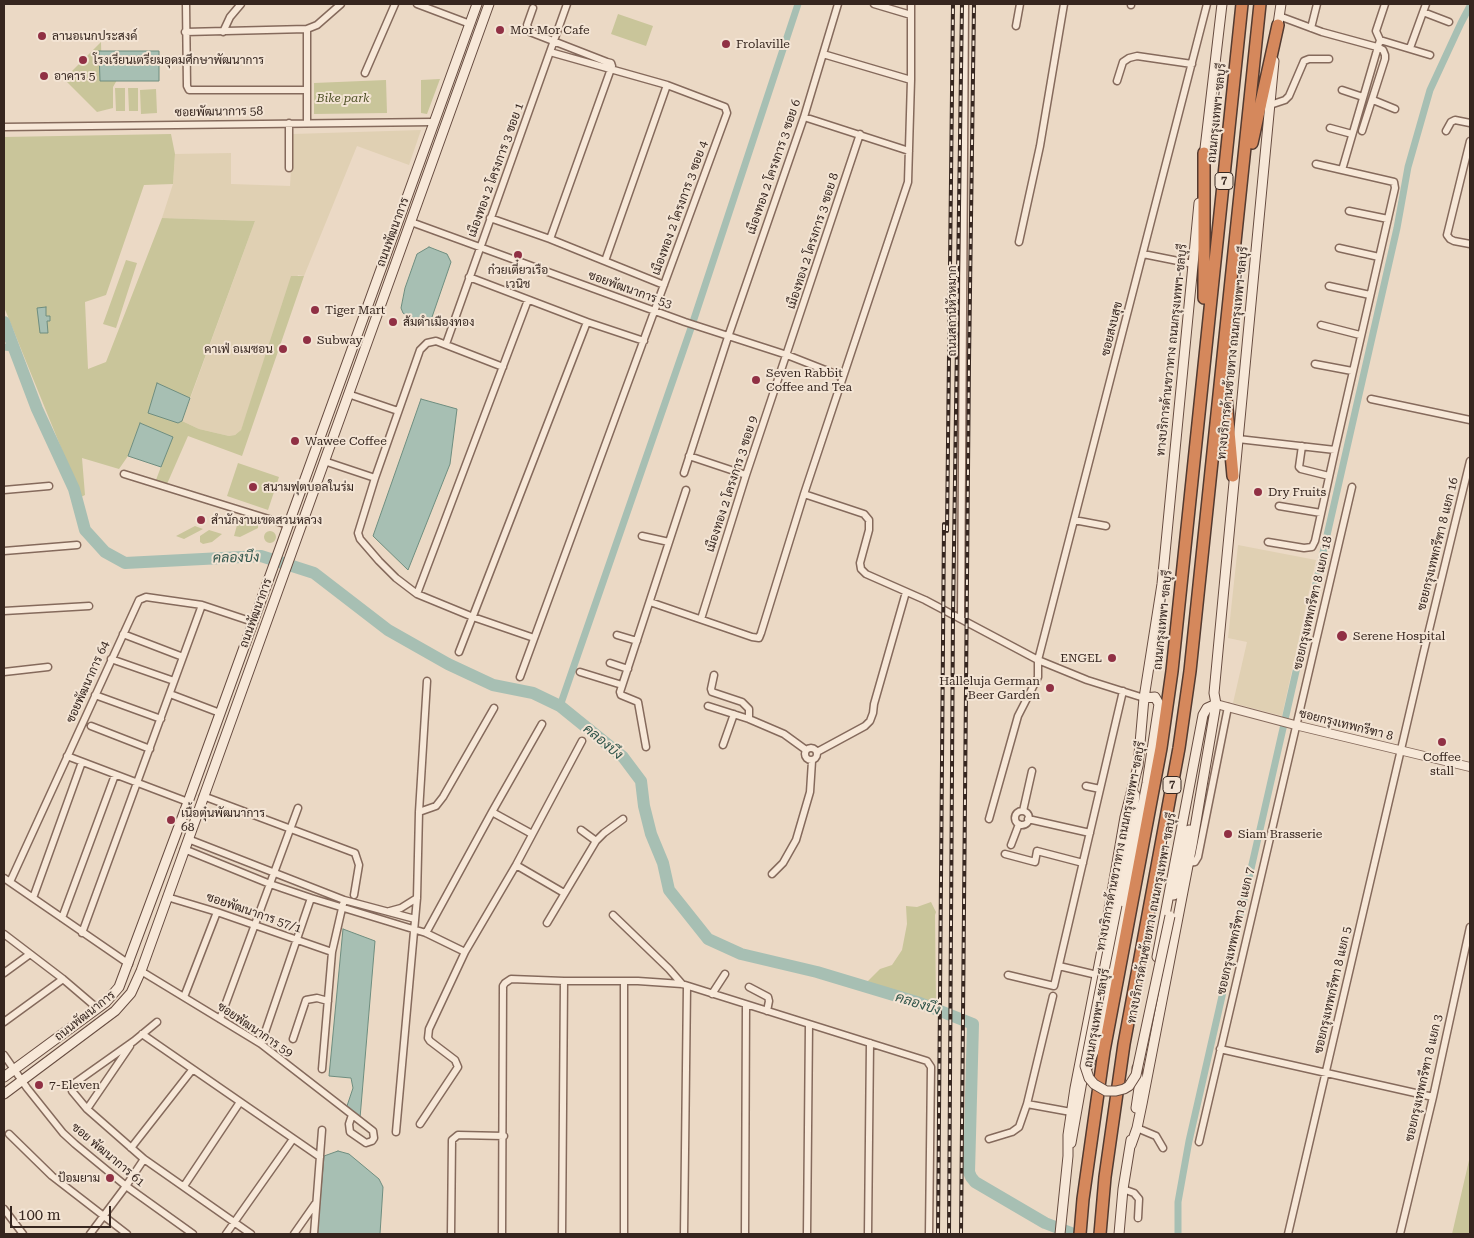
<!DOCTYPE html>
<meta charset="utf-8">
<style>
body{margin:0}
#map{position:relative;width:1474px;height:1238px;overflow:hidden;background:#ebd9c5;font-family:"Roboto Serif",serif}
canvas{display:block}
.frame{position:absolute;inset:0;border:5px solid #36261f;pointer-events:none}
.scale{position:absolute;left:10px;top:1206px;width:101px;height:22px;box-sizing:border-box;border:2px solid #36261f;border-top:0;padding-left:6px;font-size:15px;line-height:18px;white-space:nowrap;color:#36261f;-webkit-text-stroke:4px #f3e4d4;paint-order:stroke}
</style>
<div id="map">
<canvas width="1474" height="1238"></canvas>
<div class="frame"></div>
<div class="scale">100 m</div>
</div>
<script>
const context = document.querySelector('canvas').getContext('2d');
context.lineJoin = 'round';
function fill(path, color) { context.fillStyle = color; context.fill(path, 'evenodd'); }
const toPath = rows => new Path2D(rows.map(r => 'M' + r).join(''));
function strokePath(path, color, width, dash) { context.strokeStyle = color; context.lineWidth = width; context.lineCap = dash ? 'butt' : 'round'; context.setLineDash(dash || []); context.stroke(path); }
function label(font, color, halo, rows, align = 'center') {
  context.font = font + ' "Roboto Serif",Sarabun,serif'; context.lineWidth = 4; context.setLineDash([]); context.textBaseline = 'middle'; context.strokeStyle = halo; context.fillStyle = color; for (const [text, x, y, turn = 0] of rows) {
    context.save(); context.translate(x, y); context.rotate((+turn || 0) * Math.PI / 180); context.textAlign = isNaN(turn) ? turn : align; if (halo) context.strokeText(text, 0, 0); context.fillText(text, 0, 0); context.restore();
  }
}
fill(toPath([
 [421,130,409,165,357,146,304,276,298,275,241,430,235,435,229,436,199,429,182,421,255,221,162,218,173,184,175,154,231,153,231,184,290,186,293,134],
 [1238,545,1316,560,1282,716,1233,703,1247,642,1228,638]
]), '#e0d0b3');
fill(toPath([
 [618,14,653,26,646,46,611,34],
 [101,42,102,80,117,80,113,87,113,108,97,112,64,79],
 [440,79,427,114,421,113,421,80],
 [386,80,387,113,314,114,314,83],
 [115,88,125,88,125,111,116,111],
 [128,88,138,88,138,111,129,111],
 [156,89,157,113,141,114,140,90],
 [171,134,175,154,173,184,144,185,106,295,85,302,88,369,106,362,162,218,255,221,190,398,157,384,178,423,182,421,199,429,229,436,235,435,241,430,291,276,304,276,242,456,188,436,167,484,156,480,172,437,140,423,128,456,119,469,82,458,85,495,81,497,4,307,4,137],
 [126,260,137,263,116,328,103,324],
 [238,463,279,477,268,510,227,496],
 [239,518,256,523,258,525,258,528,240,537,234,536],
 [195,526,203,529,184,539,176,536],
 [209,530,222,534,212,542,203,544,200,542,200,536],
 '264 537a6 6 0 1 1 12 0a6 6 0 1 1-12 0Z',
 [931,902,936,912,935,915,936,1002,863,986,880,969,892,965,902,950,907,924,906,906,917,907],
 [1470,1156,1470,1234,1452,1234]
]), '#c9c59a');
const water = toPath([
 [99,51,159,51,159,81,100,81,99,51],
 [429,247,447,254,451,262,431,320,421,321,412,320,403,313,401,308,405,288,417,254,429,247],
 [46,307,46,316,50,316,50,321,47,321,48,333,40,333,37,308,46,307],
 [157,383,190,398,182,421,178,423,148,413,157,383],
 [421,399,457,409,450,464,408,570,373,536,421,399],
 [140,423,173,437,161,467,128,456,140,423],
 [343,929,375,941,360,1118,347,1106,353,1088,351,1078,329,1076,343,929],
 [338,1151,349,1154,379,1179,383,1187,380,1234,317,1234,324,1156,338,1151]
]);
fill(water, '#a7bfb3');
strokePath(water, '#6e8d7f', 1);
strokePath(toPath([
 [4,347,13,348],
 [560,706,690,331,798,4],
 [1178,1234,1178,1202,1189,1141,1397,228,1408,167,1430,90,1461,23,1470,6]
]), '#a7bfb3', 7);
strokePath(toPath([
 [4,322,37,409,74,489,85,530,105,552,125,563,261,556,314,573,388,630,448,664,493,685,533,693,560,706,623,757,641,781,644,806,651,834,663,863,669,890,708,939,741,954,817,972,920,1003,973,1024,969,1172,971,1177,975,1182,1045,1223,1074,1234]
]), '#a7bfb3', 12);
const minor = toPath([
 [186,4,187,86,189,90,307,90],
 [417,4,470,24],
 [874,4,911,15],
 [1131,5,1131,4],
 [533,8,527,25,530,32,607,62,611,63,612,66,550,239],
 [1423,12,1449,22],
 [1279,16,1322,32,1377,47,1383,50,1385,55,1385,59,1362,131],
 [1016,26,1020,4],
 [1311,28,1317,4],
 [185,32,307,29],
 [223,32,230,17,241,4],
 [1380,40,1430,55],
 [1410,48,1426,4],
 [823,54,911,80],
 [365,73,395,4],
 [1117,81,1123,62,1129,58,1137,56,1192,64],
 [1342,90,1363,97],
 [1373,100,1395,109],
 [1270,105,1285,100,1289,96,1304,61,1309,59,1329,59],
 [804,117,909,151],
 [307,122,307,29,317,25,341,4],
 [289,123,289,168],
 [4,127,434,122],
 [1330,128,1352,134],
 [1446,131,1451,122,1455,120,1470,123],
 [1470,141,1447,235,1450,239,1454,241,1470,244],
 [1316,164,1342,170],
 [1349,211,1388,219],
 [490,218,550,239,664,285],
 [411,222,685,322,787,355,843,377],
 [1019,242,1040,146,1064,4],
 [1339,248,1379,257],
 [1143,254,1193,264],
 [605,261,667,85],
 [469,277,587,322,644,341],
 [1329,286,1370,295],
 [1321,325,1360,335],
 [446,344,567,4],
 [1315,364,1352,371],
 [503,367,436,341,427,343,420,350,375,478,358,533,360,539,379,561,396,578,417,594,473,617,534,638],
 [348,394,398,411],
 [1371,399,1470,420],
 [1238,439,1335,450,1395,188,1394,182,1342,170,1380,40,1376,31,1385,4],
 [1302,446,1299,467,1301,469,1329,476],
 [689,456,746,475],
 [324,461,375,478],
 [684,473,728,337,804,117,838,4],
 [124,474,288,525],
 [4,490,49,486],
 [804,494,864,514,869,520,869,530,860,563,861,569,866,574,925,600,1038,660,1087,680,1144,698],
 [1279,506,1321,513],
 [1074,520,1106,526],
 [642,536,669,542],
 [1268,542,1304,548,1312,547,1315,541,1335,450],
 [4,551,77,545],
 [417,594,528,300],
 [650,602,752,637,759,638,761,633,804,494,908,182,911,80,911,4],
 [4,611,89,606],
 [701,619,746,475,860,134],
 [961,619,965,4],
 [123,634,183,657],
 [617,635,637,641],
 [459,652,587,322],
 [111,659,174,681],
 [610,663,628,669],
 [4,672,48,667],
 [580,672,622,685],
 [714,675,711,689,712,692,742,702,749,709,749,719,784,734,806,750],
 [520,677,727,113,725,107,667,85,550,52],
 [170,694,220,713],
 [95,695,161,719],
 [708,706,749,719],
 [91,726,150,749],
 [723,745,734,714],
 [646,747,638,702,621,695,620,692,686,490],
 '805 754a6 6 0 1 1 12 0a6 6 0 1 1-12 0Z',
 [817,752,865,726,870,721,873,713,874,704,906,592],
 [67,756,188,802],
 [1086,786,1100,789],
 [203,796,355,853,359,865,354,895],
 [1023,811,1032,771],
 '1015 818a7 7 0 1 1 14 0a7 7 0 1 1-14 0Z',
 [419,812,436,806,443,797,494,708],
 [492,812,532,834],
 [989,819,1018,716,1038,677,1038,660,1207,4],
 [1028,819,1090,833],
 [581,830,596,841],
 [188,839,344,900,415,919],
 [1011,845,1019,824],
 [184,849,270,884,311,898,426,933,465,952],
 [1005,854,1035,862,1037,851,1083,863],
 [1188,863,1195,862,1198,857,1228,707],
 [516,865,564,893],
 [772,874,783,863,796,840,810,792,812,761],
 [4,878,129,964],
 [10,882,139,600,146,597,202,605,253,622],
 [167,897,217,912,332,952],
 [33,898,82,762],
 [390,911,401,908,417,898],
 [613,915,669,969,682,984],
 [62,918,115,775],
 [547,923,596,841,604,833,623,819],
 [82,933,202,605],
 [426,933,492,812,542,724],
 [4,934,63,979,97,1008],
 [1059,966,1097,975],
 [141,971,261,1044,373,1131,374,1138,372,1141,366,1143,350,1132,349,1124,352,1115],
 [4,973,30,954],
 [1008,975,1054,986,1123,691],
 [749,987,768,997,769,1001,767,1011],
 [712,994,725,974],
 [184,997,217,912],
 [220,1019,298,808],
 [4,1022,63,979],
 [157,1022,134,1041,72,1085,72,1091,87,1109,144,1159,251,1234],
 [142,1034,320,1157],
 [293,1039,306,1000,317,998,328,1001],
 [261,1044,311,898],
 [1220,1049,1433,1097],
 [4,1055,27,1088,63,1133,75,1144,126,1186,193,1234],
 [322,1069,332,952,343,904],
 [1027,1104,1071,1112],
 [87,1109,130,1046],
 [420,1124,458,1067,455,1060,430,1041,428,1038,429,1029,465,952,516,865,582,741],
 [1137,1128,1156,1136,1163,1148],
 [396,1132,417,898,419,812,427,681],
 [9,1134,52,1176,127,1234],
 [989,1139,1012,1132,1019,1127,1027,1104,1053,996],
 [1199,1142,1352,487],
 [131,1148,192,1070],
 [184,1186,240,1102],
 [1123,1189,1134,1193,1139,1199,1138,1218],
 [4,1209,23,1234],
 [90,1234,126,1186,144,1159],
 [226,1234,293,1139],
 [294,1234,315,1204],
 [314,1234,322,1130],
 [451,1234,452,1140,458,1135,504,1136],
 [502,1234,503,986,505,983,511,979,564,981,638,981,682,984,927,1061,931,1067,929,1234],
 [562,1234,564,981],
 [624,1234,624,981],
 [684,1234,687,986],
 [745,1234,746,1005],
 [807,1234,809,1024],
 [868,1234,870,1043],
 [1288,1234,1423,655,1470,461],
 [1400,1234,1433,1097,1470,927]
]);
const tertiary = toPath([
 [1216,704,1295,725,1470,767]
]);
const secondary = toPath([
 [1277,31,1281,4],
 [1204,157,1222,4],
 [1174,895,1189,830],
 [1117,905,1130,836,1135,795],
 [1157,957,1203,715,1207,708,1216,704],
 [4,1077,106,1002,119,987,188,802,477,4],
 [4,1094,115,1011,131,993,141,971,489,4],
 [1136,1108,1139,1088,1137,1068],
 [1071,1143,1082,1081,1094,1051,1099,1031,1147,783,1159,704,1155,697,1144,698],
 [1131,1145,1137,1128,1142,1104,1192,845,1216,704,1214,693,1274,61],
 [1060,1234,1068,1156,1068,1135,1075,1088,1101,955,1125,817,1138,766,1144,698,1162,584,1199,203],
 [1119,1234,1123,1189,1131,1140]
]);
const motorway = toPath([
 [1252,143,1278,25],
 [1204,298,1204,153],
 [1225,387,1233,476],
 [1080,1234,1083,1199,1104,1051,1161,748,1172,671,1242,4],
 [1100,1234,1105,1177,1124,1044,1179,748,1190,671,1260,4]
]);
strokePath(minor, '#856a5c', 9);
strokePath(tertiary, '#856a5c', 10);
strokePath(secondary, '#674c40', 11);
strokePath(motorway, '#533a30', 14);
strokePath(minor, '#f7e8d8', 6);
strokePath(tertiary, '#f7e8d8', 8);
strokePath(secondary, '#f7e8d8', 9);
strokePath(motorway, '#d5885c', 11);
const rail = toPath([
 [947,531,953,4],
 [938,1234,944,524],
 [949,1234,953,615,962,4],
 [961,1234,969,362,974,4]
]);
strokePath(rail, '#36261f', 4);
strokePath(rail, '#f3e4d4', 2, [5.5]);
const secondaryBridge = toPath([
 [1117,905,1085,1066,1089,1078,1094,1084,1106,1091,1116,1091,1124,1089,1129,1086,1136,1075,1170,916]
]);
strokePath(secondaryBridge, '#674c40', 11, []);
strokePath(secondaryBridge, '#f7e8d8', 9);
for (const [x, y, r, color] of [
 [500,30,5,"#903044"],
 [42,36,5,"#903044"],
 [726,44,5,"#903044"],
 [83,60,5,"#903044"],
 [44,76,5,"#903044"],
 [518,255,5,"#903044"],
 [315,310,5,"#903044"],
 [393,322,5,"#903044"],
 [307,340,5,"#903044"],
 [283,349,5,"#903044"],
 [756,380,5,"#903044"],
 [295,441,5,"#903044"],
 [253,487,5,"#903044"],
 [1258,492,5,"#903044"],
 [201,520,5,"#903044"],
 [1342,636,6,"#903044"],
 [1112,658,5,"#903044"],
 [1050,688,5,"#903044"],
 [1442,742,5,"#903044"],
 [171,820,5,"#903044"],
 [1228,834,5,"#903044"],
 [39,1085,5,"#903044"],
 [110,1178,5,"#903044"]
]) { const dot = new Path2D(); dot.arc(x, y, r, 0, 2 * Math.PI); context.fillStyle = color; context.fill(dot); strokePath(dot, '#f3e4d4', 2); }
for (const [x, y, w] of [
 [1224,181,18],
 [1172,785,18]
]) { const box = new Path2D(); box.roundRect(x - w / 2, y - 8.5, w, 17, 4); context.fillStyle = '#f3e4d4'; context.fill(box); strokePath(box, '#36261f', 1); }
label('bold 11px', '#36261f', null, [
 ["7",1224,181],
 ["7",1172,785]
]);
label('12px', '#36261f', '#f3e4d4', [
 ["Mor Mor Cafe",510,30],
 ["ลานอเนกประสงค์",52,36],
 ["Frolaville",736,44],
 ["โรงเรียนเตรียมอุดมศึกษาพัฒนาการ",93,60],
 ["อาคาร 5",54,76],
 ["ก๋วยเตี๋ยวเรือ",518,270,"center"],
 ["เวนิช",518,284,"center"],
 ["Tiger Mart",325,310],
 ["ส้มตำเมืองทอง",403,322],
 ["Subway",317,340],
 ["คาเฟ่ อเมซอน",273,349,"right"],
 ["Seven Rabbit",766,373],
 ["Coffee and Tea",766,387],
 ["Wawee Coffee",305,441],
 ["สนามฟุตบอลในร่ม",263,487],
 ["Dry Fruits",1268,492],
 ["สำนักงานเขตสวนหลวง",211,520],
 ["Serene Hospital",1353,636],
 ["ENGEL",1102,658,"right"],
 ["Halleluja German",1040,681,"right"],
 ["Beer Garden",1040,695,"right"],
 ["Coffee",1442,757,"center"],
 ["stall",1442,771,"center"],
 ["เนื้อตุ๋นพัฒนาการ",181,813],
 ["68",181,827],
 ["Siam Brasserie",1238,834],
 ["7-Eleven",49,1085],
 ["ป้อมยาม",100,1178,"right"]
], 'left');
label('italic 12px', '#4f5127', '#f3e4d4', [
 ["Bike park",343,98]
]);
label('12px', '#36261f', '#f3e4d4', [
 ["ซอยพัฒนาการ 58",219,112,-1],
 ["ถนนกรุงเทพฯ-ชลบุรี",1217,113,-84],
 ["เมืองทอง 2 โครงการ 3 ซอย 6",774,167,-71],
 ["เมืองทอง 2 โครงการ 3 ซอย 1",496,170,-70],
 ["เมืองทอง 2 โครงการ 3 ซอย 4",680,208,-70],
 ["ถนนพัฒนาการ",393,232,-70],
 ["เมืองทอง 2 โครงการ 3 ซอย 8",813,241,-72],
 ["ซอยพัฒนาการ 53",630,290,20],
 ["ถนนสถานีหัวหมาก",952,311,-90],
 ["ซอยสงบสุข",1112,329,-76],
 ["ทางบริการด้านขวาทาง ถนนกรุงเทพฯ-ชลบุรี",1172,350,-84],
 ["ทางบริการด้านซ้ายทาง ถนนกรุงเทพฯ-ชลบุรี",1233,353,-84],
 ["เมืองทอง 2 โครงการ 3 ซอย 9",732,484,-72],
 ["ซอยกรุงเทพกรีฑา 8 แยก 16",1438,544,-76],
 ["ซอยกรุงเทพกรีฑา 8 แยก 18",1313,603,-77],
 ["ถนนพัฒนาการ",256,613,-70],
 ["ถนนกรุงเทพฯ-ชลบุรี",1163,620,-84],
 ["ซอยพัฒนาการ 64",88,682,-66],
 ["ซอยกรุงเทพกรีฑา 8",1346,725,14],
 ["ทางบริการด้านขวาทาง ถนนกรุงเทพฯ-ชลบุรี",1121,846,-79],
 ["ซอยพัฒนาการ 57/1",254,913,19],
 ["ทางบริการด้านซ้ายทาง ถนนกรุงเทพฯ-ชลบุรี",1152,918,-79],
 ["ซอยกรุงเทพกรีฑา 8 แยก 7",1236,931,-77],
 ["ซอยกรุงเทพกรีฑา 8 แยก 5",1333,990,-77],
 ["ถนนพัฒนาการ",85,1016,-38],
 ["ถนนกรุงเทพฯ-ชลบุรี",1097,1018,-80],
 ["ซอยพัฒนาการ 59",255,1030,34],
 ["ซอยกรุงเทพกรีฑา 8 แยก 3",1424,1078,-77],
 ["ซอย พัฒนาการ 61",108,1155,40]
]);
label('italic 14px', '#30554b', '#f3e4d4', [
 ["คลองบึง",236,558,-1],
 ["คลองบึง",603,742,40],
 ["คลองบึง",918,1004,18]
]);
</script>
